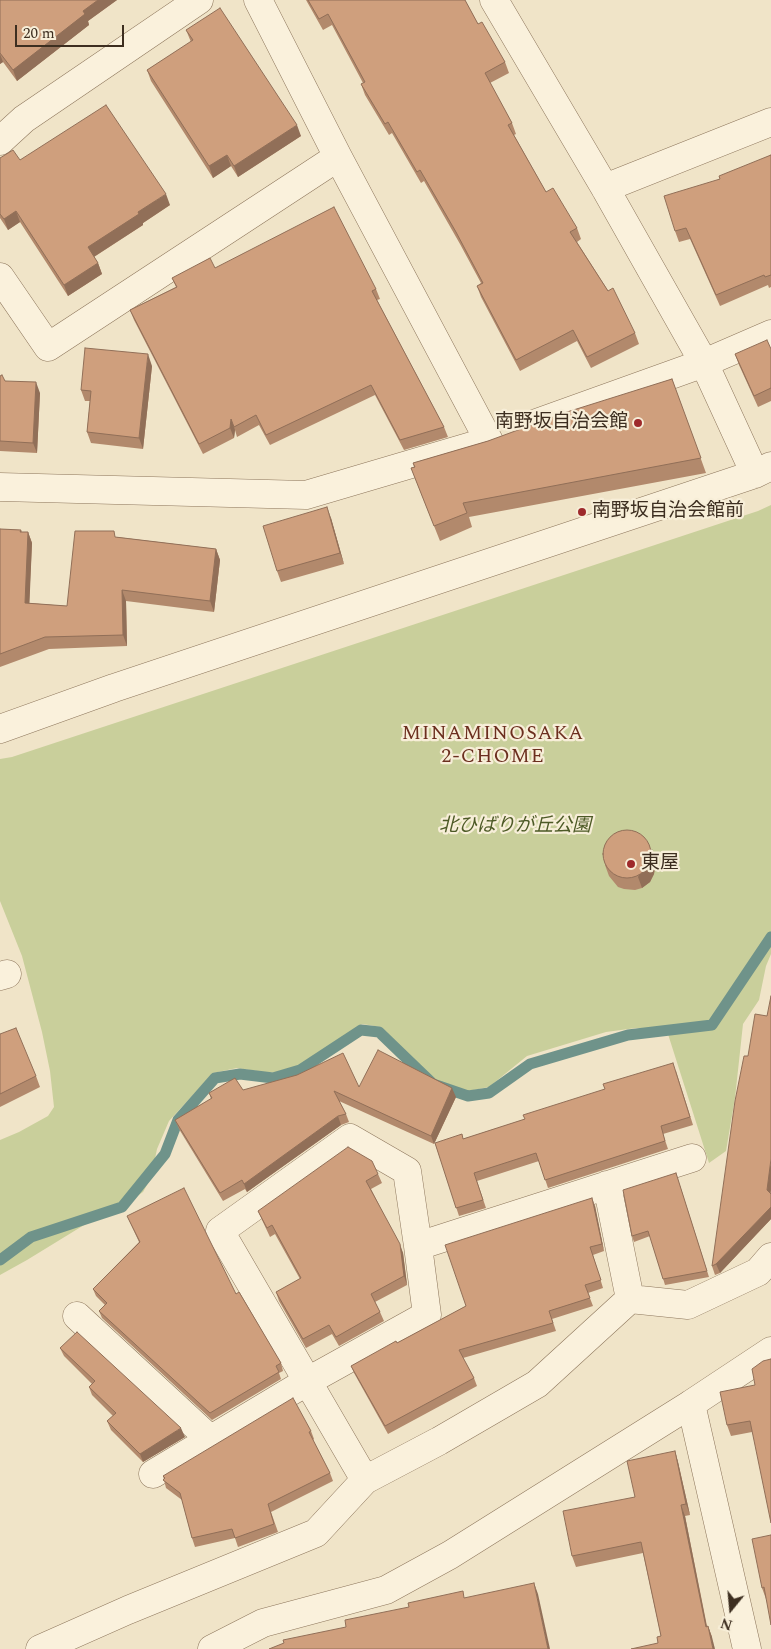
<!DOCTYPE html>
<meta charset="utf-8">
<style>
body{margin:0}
#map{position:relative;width:771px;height:1649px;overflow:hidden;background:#f0e4c8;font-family:Spectral,serif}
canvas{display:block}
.north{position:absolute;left:706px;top:1584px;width:50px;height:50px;-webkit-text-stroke:4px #f7eed8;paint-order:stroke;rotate:197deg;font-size:14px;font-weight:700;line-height:20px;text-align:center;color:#3d2e20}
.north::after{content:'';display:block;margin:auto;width:18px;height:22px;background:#3d2e20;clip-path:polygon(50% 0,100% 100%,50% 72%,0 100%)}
.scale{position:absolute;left:15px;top:25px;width:109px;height:22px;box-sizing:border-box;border:2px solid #3d2e20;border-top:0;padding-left:6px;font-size:15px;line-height:18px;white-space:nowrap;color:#3d2e20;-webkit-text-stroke:4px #f7eed8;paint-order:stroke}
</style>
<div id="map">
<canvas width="771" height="1649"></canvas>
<div class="north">N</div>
<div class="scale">20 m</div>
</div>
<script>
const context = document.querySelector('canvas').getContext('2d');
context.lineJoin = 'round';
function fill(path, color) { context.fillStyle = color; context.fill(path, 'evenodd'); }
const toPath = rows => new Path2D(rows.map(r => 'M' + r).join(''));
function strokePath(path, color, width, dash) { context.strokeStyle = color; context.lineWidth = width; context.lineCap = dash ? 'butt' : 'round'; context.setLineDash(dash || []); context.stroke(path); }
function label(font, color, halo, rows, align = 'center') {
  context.font = font + ' Spectral,"Noto Sans JP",serif'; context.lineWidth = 4.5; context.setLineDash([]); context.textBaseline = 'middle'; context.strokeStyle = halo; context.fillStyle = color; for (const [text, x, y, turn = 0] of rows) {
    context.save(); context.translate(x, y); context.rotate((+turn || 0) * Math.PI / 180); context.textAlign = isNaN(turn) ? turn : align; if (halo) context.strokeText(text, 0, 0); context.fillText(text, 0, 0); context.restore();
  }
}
fill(toPath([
 [771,505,771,954,766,966,759,1000,743,1024,735,1098,726,1151,709,1163,667,1031,636,1028,606,1032,527,1056,489,1087,463,1092,436,1084,381,1027,362,1024,304,1065,281,1073,263,1072,237,1068,213,1073,169,1121,157,1149,151,1178,143,1192,122,1207,89,1222,27,1260,0,1275,0,1140,19,1132,48,1116,54,1107,50,1071,42,1032,22,956,0,901,0,759,12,757,758,511]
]), '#c9cf9b');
strokePath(toPath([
 [0,1260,31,1237,122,1207,165,1154,178,1120,215,1078,240,1074,273,1078,300,1070,361,1030,379,1032,433,1084,468,1096,489,1093,530,1064,628,1035,712,1025,771,937]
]), '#6f938a', 11);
const minor = toPath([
 [494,0,605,188,704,363,755,474],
 [0,141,24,119,199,0],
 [605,188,771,122],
 [0,277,48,347,338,157],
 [534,424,704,363,771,334],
 [0,487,306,495,489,441,338,157,258,0],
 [0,729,114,688,755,474,771,466],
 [0,976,7,974],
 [607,1185,630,1299],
 [77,1316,211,1440],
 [691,1404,747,1649],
 [153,1474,308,1381,427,1315,418,1246],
 [365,1480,220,1231,350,1138,407,1171,418,1246,692,1158],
 [40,1649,128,1610,316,1533,365,1480,439,1441,537,1384,630,1299,688,1305,758,1272,771,1257],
 [212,1649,263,1623,386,1590,450,1555,691,1404,771,1351]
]);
strokePath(minor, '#8d765c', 29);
strokePath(minor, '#faf1dc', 28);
fill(toPath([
 [0,0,117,0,88,21,89,25,17,81,3,62,0,64],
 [306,0,465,0,478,24,505,62,509,73,490,83,512,123,516,134,514,135,546,192,577,228,581,239,577,242,635,333,639,344,591,368,577,341,520,371,481,297,477,286,481,283,460,244,424,181,421,183,392,133,389,135,365,95,361,84,363,83,332,25,323,30],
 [186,30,301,136,238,177,231,166,213,178,151,81,147,70,191,42],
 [771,155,771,287,769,288,768,285,720,306,690,239,679,242,675,231,720,179],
 [0,158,20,160,170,205,143,223,143,225,94,257,98,263,102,274,68,296,20,222,8,230,0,218],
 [215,268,376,289,380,299,377,300,444,427,448,437,404,450,375,395,270,445,259,425,237,437,235,430,234,438,203,454,134,320,130,310,176,287,172,278],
 [771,349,771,401,758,407,739,365,735,354],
 [152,366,143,449,91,443,87,432,90,401,85,401,81,390],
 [0,376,5,381,40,393,37,453,0,451],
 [672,379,706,473,469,517,472,527,440,541,411,468,414,467,413,463,488,441],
 [331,518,344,564,281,582,277,571],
 [0,529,21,530,22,532,28,532,32,543,29,603,67,606,117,537,216,549,220,560,214,612,126,601,127,646,49,649,0,667],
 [656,860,654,874,650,882,642,888,635,890,624,889,618,887,609,876,605,865],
 [767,1016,771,1219,720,1273,715,1275,712,1266,748,1056],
 [0,1034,36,1076,40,1087,0,1107],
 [676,1071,693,1125,663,1134,668,1149,548,1188,539,1161,477,1181,486,1208,459,1216,435,1143,463,1139],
 [359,1087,456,1097,434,1144,339,1101,346,1114,349,1122,341,1125,247,1192,245,1189,223,1201,179,1129,175,1120,211,1099,209,1093,243,1090],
 [676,1173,709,1277,665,1285,650,1236,634,1242,632,1236],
 [378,1174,382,1183,371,1189,403,1253,407,1285,375,1302,380,1312,384,1321,339,1346,332,1334,306,1348,279,1301,276,1292,300,1279,275,1234,270,1237,262,1220,258,1211],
 [595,1206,604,1251,593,1255,603,1288,588,1293,593,1306,552,1319,556,1331,463,1358,474,1378,477,1386,388,1434,354,1373,351,1366,397,1343,466,1306],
 [127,1216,236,1294,281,1363,283,1371,279,1373,281,1379,212,1420,102,1318,99,1311,105,1305,96,1296,93,1289,139,1242],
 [60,1348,185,1437,143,1462,111,1430,107,1421,113,1416,92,1395,89,1387,92,1384,64,1356],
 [755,1385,752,1432,731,1436,727,1425],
 [311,1431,314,1439,313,1440,330,1473,333,1481,271,1512,278,1532,238,1547,235,1538,195,1547,192,1538,182,1500,166,1488,163,1476],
 [675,1451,678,1462,690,1515,685,1516,707,1626,708,1626,712,1637,658,1643,661,1636,643,1553,576,1567,572,1556,635,1497],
 [771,1535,766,1599,762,1588]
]), '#b2896c');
fill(toPath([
 [98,0,117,0,88,21,89,25,17,81,13,70,83,11],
 [0,54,3,62,0,64],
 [297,125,301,136,238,177,234,166],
 [227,155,231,166,213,178,209,166],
 [166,194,170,205,143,223,143,225,92,258,88,247,138,212],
 [16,211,20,222,8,230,4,219],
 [98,263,102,274,68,296,64,285],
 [148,354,152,366,143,449,139,438],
 [36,382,40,393,37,453,33,443],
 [231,419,235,430,234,438,230,428],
 [327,507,331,518,344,564,340,553],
 [28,532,32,543,29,614,25,603],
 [216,549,220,560,214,612,210,601],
 [122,590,126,601,127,646,123,635],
 [652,849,656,860,654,874,650,882,642,888,638,877],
 [452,1088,456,1097,434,1144,431,1136],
 [338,1116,341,1125,247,1192,244,1184],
 [771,1159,771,1190,770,1199,767,1190],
 [592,1198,595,1206,604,1251,602,1244],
 [771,1207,771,1219,720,1273,716,1264],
 [400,1244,403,1253,407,1285,404,1276],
 [181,1428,185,1437,143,1462,140,1454],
 [675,1451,678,1462,690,1515,686,1504],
 [681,1505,685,1516,709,1638,706,1627],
 [534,1583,538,1594,550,1649,548,1649],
 [708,1626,712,1637,715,1649,713,1649]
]), '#916f58');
const building = toPath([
 [0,0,98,0,83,11,85,14,13,70,0,53,0,0],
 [308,0,465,0,478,24,482,22,505,62,485,73,512,123,508,125,546,192,553,188,577,228,570,232,608,291,613,288,635,333,587,357,573,330,516,360,477,286,483,283,456,232,420,170,417,172,388,122,385,124,361,84,365,82,328,14,319,19,308,0],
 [220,8,297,125,234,166,227,155,209,166,147,70,193,40,186,30,220,8],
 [106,105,166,194,138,212,139,214,88,247,98,263,64,285,16,211,4,219,0,214,0,158,13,150,20,160,106,105],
 [771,155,771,275,765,277,764,275,716,295,686,228,675,231,664,196,720,179,719,176,771,155],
 [334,207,376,289,372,291,444,427,400,440,371,385,266,435,256,415,234,427,231,419,230,428,199,444,130,310,177,287,172,278,210,258,215,268,334,207],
 [767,340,771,349,771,388,754,396,735,354,767,340],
 [85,348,148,354,139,438,87,432,91,391,81,390,85,348],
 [2,375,5,381,36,382,33,443,0,441,0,376,2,375],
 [672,379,701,458,463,503,467,513,434,526,411,468,415,467,413,463,488,441,567,412,672,379],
 [327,507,340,553,277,571,263,526,327,507],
 [0,529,21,530,20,532,28,532,25,603,67,606,75,531,114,531,115,537,216,549,210,601,122,590,123,635,45,637,0,654,0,529],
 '603 854a24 24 0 1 1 48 0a24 24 0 1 1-48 0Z',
 [771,996,771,1159,767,1190,771,1194,771,1207,716,1264,712,1266,735,1101,744,1056,748,1056,755,1014,767,1016,771,996],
 [16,1028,36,1076,0,1094,0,1034,16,1028],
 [378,1050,452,1088,431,1136,334,1091,346,1114,338,1116,244,1184,242,1180,220,1193,175,1120,212,1098,209,1093,235,1078,243,1090,297,1075,343,1053,359,1087,378,1050],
 [673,1063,690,1117,661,1126,665,1141,545,1180,536,1153,474,1173,483,1200,456,1208,435,1143,462,1134,463,1139,525,1119,523,1115,605,1089,603,1084,673,1063],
 [348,1147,372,1161,378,1174,366,1181,400,1244,404,1276,371,1294,380,1312,336,1337,329,1325,303,1339,276,1292,301,1278,272,1225,267,1228,258,1211,348,1147],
 [676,1173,707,1271,663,1279,648,1231,632,1236,623,1190,676,1173],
 [184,1188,236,1294,239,1292,281,1363,276,1366,279,1372,210,1413,99,1311,107,1303,93,1289,140,1242,127,1216,184,1188],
 [592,1198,602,1244,590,1247,601,1280,585,1285,590,1298,549,1311,553,1323,459,1350,474,1378,385,1426,351,1366,396,1341,397,1343,466,1306,445,1245,592,1198],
 [77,1332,181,1428,140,1454,107,1421,116,1413,89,1387,95,1381,60,1348,77,1332],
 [771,1359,771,1523,750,1421,727,1425,720,1392,755,1385,752,1369,763,1361,771,1359],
 [293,1398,311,1431,309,1432,330,1473,268,1504,274,1524,235,1538,232,1529,192,1538,180,1493,163,1480,165,1478,163,1476,293,1398],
 [675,1451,686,1504,681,1505,706,1627,708,1626,713,1649,631,1649,658,1643,657,1637,661,1636,641,1542,572,1556,563,1511,635,1497,627,1461,675,1451],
 [771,1535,771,1625,764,1587,762,1588,752,1539,771,1535],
 [534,1583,548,1649,269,1649,284,1643,283,1640,346,1627,345,1620,409,1607,408,1603,463,1591,464,1598,534,1583]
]);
fill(building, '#cf9f7d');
strokePath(building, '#916f58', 1);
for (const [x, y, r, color] of [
 [638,423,5,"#9e2a2b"],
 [582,512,5,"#9e2a2b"],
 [631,864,5,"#9e2a2b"]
]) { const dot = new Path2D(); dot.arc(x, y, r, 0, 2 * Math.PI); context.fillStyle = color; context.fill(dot); strokePath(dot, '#f7eed8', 2); }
label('19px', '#3d2e20', '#f7eed8', [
 ["南野坂自治会館",628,423,"right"],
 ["南野坂自治会館前",592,512],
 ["東屋",641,864]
], 'left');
label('italic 19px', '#4d5a26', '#f7eed8', [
 ["北ひばりが丘公園",515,827]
]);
context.letterSpacing = '1px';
label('20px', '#6b2e1e', '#f7eed8', [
 ["MINAMINOSAKA",493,735],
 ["2-CHOME",493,758]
]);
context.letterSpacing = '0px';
</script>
